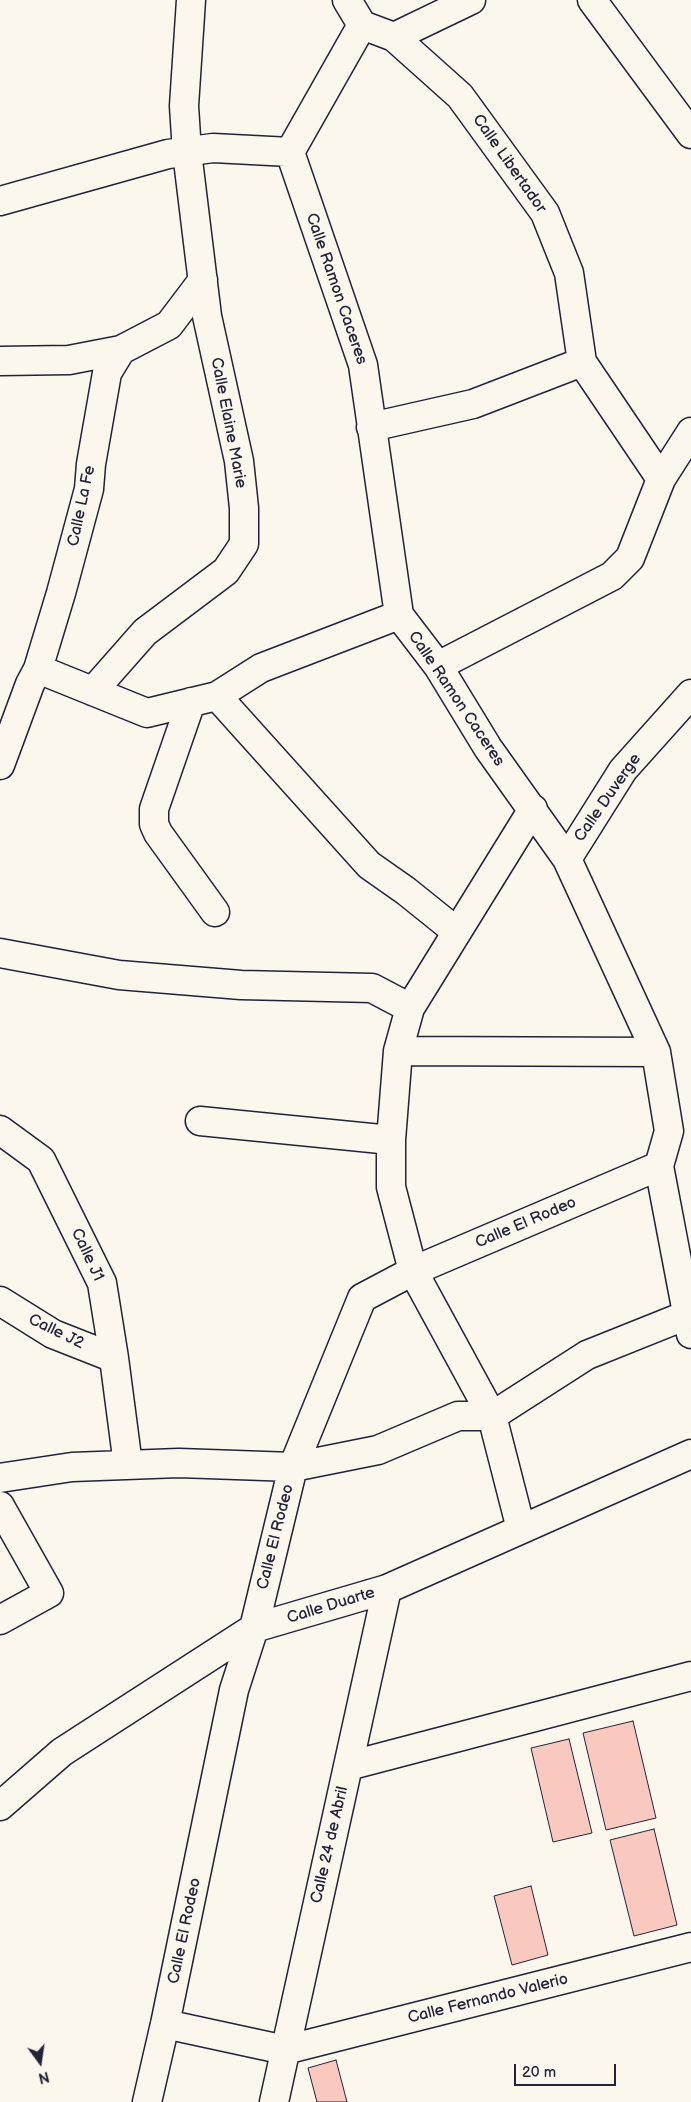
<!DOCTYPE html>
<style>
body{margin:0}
#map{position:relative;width:691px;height:2102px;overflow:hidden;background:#fbf7ec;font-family:"Balsamiq Sans",sans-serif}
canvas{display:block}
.north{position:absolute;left:15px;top:2037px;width:50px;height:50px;-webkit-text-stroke:4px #fbf7ec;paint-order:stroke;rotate:166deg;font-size:14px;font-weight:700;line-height:20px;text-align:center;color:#22223b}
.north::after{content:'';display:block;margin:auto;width:18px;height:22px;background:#22223b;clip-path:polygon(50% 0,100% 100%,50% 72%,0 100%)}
.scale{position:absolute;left:514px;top:2064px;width:102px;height:22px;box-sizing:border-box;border:2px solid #22223b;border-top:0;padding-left:6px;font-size:15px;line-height:18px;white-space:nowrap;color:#22223b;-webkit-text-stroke:4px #fbf7ec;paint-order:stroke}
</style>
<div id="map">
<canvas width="691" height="2102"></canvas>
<div class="north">N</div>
<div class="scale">20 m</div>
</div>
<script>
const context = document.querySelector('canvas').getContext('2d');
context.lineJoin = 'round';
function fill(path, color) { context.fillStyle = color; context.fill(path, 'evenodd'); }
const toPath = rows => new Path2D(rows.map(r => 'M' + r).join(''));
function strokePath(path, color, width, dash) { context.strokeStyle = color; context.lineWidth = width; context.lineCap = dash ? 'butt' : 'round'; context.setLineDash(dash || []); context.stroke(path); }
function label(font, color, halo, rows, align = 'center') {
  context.font = font + ' "Balsamiq Sans",sans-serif'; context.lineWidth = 4; context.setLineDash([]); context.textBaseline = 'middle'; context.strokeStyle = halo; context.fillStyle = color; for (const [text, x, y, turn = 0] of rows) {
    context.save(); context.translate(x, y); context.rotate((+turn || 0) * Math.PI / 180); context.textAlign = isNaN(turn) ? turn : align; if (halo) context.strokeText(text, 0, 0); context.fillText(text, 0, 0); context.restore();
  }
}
const building = toPath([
 [633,1721,656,1818,606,1830,583,1733,633,1721],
 [569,1739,592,1833,553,1842,531,1748,569,1739],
 [654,1829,677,1925,634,1936,610,1840,654,1829],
 [531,1886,548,1955,512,1965,494,1896,531,1886],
 [336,2060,347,2102,317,2102,308,2068,336,2060]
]);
fill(building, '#f9c9c0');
strokePath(building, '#22223b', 1);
const minor = toPath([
 [347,0,362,25,394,37,460,96,545,213,569,273,582,362,661,479],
 [592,0,691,134],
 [362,25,290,152,363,365,399,615,438,666,488,748,567,859,656,1052,669,1131,659,1166,691,1334],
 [394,37,471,0],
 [0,201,168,154,213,148,290,152],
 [0,361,69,360,121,350],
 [371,427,473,404,582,362],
 [438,666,612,576,630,558,661,479,691,432],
 [38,669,147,713,217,696,369,865,406,891,457,932],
 [93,691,145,632,226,571,244,544,244,508,239,461,207,316,187,152,184,106,191,0],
 [217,696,261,668,399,615],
 [191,702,154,809,154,824,158,833,215,912],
 [0,765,30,684,38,669,61,593,89,489,91,464,107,373,121,350,169,325,203,280],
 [567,859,623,770,691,694],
 [0,953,119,975,241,985,372,988,410,1008],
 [398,1051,656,1052],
 [200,1121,391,1140],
 [0,1130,41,1160,102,1283,114,1358,128,1465],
 [0,1301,53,1334,114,1358],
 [0,1478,72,1467,179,1463,293,1467,378,1450,458,1416,492,1416,587,1355,687,1315],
 [0,1506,49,1593,0,1620],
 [521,1529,492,1416,413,1271,391,1187,391,1140,398,1051,410,1008,533,809],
 [348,1766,691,1676],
 [0,1806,62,1752,254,1628,387,1589,691,1454],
 [165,2024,285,2050,691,1947],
 [147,2102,165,2024,234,1690,254,1628,293,1467,362,1298,413,1271,659,1166],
 [274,2102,387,1589]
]);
strokePath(minor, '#22223b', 31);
strokePath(minor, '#fbf7ec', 28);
label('16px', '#22223b', '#fbf7ec', [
 ["Calle Libertador",509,164,55],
 ["Calle Ramon Caceres",336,289,71],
 ["Calle Elaine Marie",228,423,79],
 ["Calle La Fe",82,506,-78],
 ["Calle Ramon Caceres",456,699,56],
 ["Calle Duverge",608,798,-55],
 ["Calle El Rodeo",526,1223,-23],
 ["Calle J1",87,1255,65],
 ["Calle J2",56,1332,26],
 ["Calle El Rodeo",276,1537,-76],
 ["Calle Duarte",331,1606,-17],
 ["Calle 24 de Abril",330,1845,-77],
 ["Calle El Rodeo",185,1931,-78],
 ["Calle Fernando Valerio",488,1999,-14]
]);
</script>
